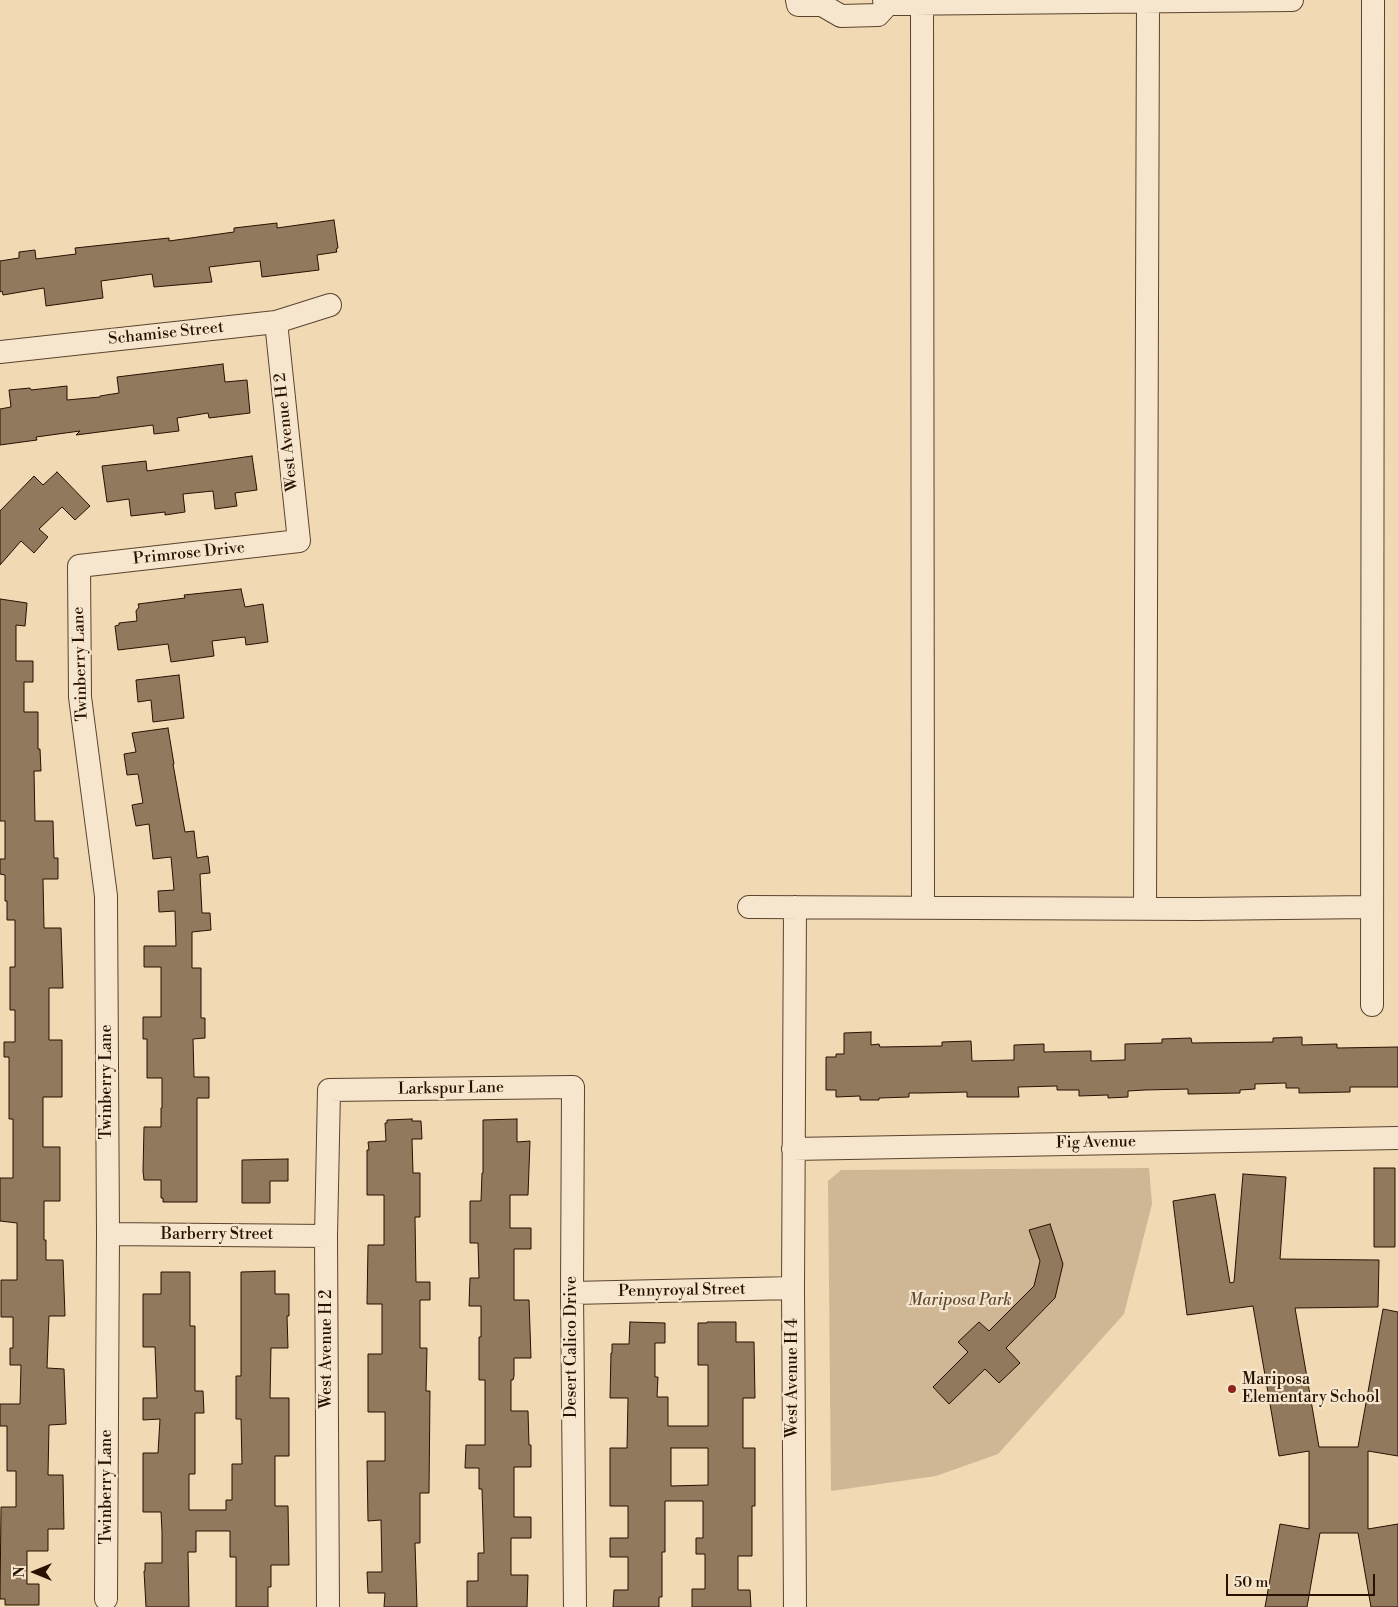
<!DOCTYPE html>
<style>
body{margin:0}
#map{position:relative;width:1398px;height:1607px;overflow:hidden;background:#f1d9b4;font-family:"Libre Bodoni",serif}
canvas{display:block}
.north{position:absolute;left:10px;top:1547px;width:50px;height:50px;-webkit-text-stroke:4px #f6e6ce;paint-order:stroke;rotate:270deg;font-size:14px;font-weight:700;line-height:20px;text-align:center;color:#281100}
.north::after{content:'';display:block;margin:auto;width:18px;height:22px;background:#281100;clip-path:polygon(50% 0,100% 100%,50% 72%,0 100%)}
.scale{position:absolute;left:1226px;top:1574px;width:149px;height:22px;box-sizing:border-box;border:2px solid #281100;border-top:0;padding-left:6px;font-size:15px;line-height:18px;white-space:nowrap;color:#281100;-webkit-text-stroke:4px #f6e6ce;paint-order:stroke}
</style>
<div id="map">
<canvas width="1398" height="1607"></canvas>
<div class="north">N</div>
<div class="scale">50 m</div>
</div>
<script>
const context = document.querySelector('canvas').getContext('2d');
context.lineJoin = 'round';
function fill(path, color) { context.fillStyle = color; context.fill(path, 'evenodd'); }
const toPath = rows => new Path2D(rows.map(r => 'M' + r).join(''));
function strokePath(path, color, width, dash) { context.strokeStyle = color; context.lineWidth = width; context.lineCap = dash ? 'butt' : 'round'; context.setLineDash(dash || []); context.stroke(path); }
function label(font, color, halo, rows, align = 'center') {
  context.font = font + ' "Libre Bodoni",serif'; context.lineWidth = 4.5; context.setLineDash([]); context.textBaseline = 'middle'; context.strokeStyle = halo; context.fillStyle = color; for (const [text, x, y, turn = 0] of rows) {
    context.save(); context.translate(x, y); context.rotate((+turn || 0) * Math.PI / 180); context.textAlign = isNaN(turn) ? turn : align; if (halo) context.strokeText(text, 0, 0); context.fillText(text, 0, 0); context.restore();
  }
}
fill(toPath([
 [1149,1168,1152,1204,1124,1314,998,1454,936,1476,831,1491,828,1181,841,1170]
]), '#cfb795');
const building = toPath([
 [334,220,338,248,336,249,337,252,317,255,319,270,262,277,260,261,209,267,212,282,154,287,152,274,101,281,103,298,46,306,44,288,3,295,2,291,0,292,0,261,19,258,19,252,35,250,36,259,76,254,75,248,169,238,169,241,234,232,234,228,277,223,277,228,334,220],
 [223,364,225,382,247,380,250,413,209,418,208,413,177,418,179,431,154,434,153,425,76,435,80,431,36,437,37,440,0,445,0,409,11,407,9,390,30,388,31,390,67,386,67,400,100,397,100,396,119,393,117,377,223,364],
 [252,456,257,490,235,493,237,506,215,509,213,491,183,494,185,512,165,515,165,512,131,516,129,499,107,502,102,466,146,461,147,471,252,456],
 [57,472,90,506,75,520,62,507,39,529,48,537,34,553,21,541,0,565,0,511,34,476,43,485,57,472],
 [241,589,245,607,263,604,268,642,246,645,245,637,212,641,214,656,171,662,168,644,118,650,115,626,119,625,119,623,137,621,136,611,139,607,138,604,185,598,184,595,241,589],
 [0,599,27,603,25,626,16,625,16,661,33,661,33,682,24,682,24,712,38,712,38,749,40,749,41,771,34,771,35,821,53,821,54,858,58,858,58,879,43,879,44,928,61,928,63,988,49,988,49,1040,62,1040,62,1097,43,1097,43,1147,60,1147,60,1201,44,1201,44,1240,46,1240,46,1260,63,1260,65,1316,49,1316,47,1368,64,1369,66,1424,49,1425,48,1475,63,1475,64,1529,48,1529,48,1551,27,1551,27,1584,39,1584,39,1605,5,1605,5,1599,0,1599,1,1507,16,1507,16,1471,7,1471,7,1426,0,1426,0,1404,20,1404,21,1365,10,1365,10,1348,13,1348,13,1317,1,1317,1,1280,17,1280,17,1223,0,1221,0,1178,13,1178,13,1119,9,1119,9,1057,4,1057,4,1042,15,1042,15,1010,10,1010,10,967,15,967,15,920,7,920,7,901,5,901,5,875,0,874,0,859,5,859,5,821,0,821,0,599],
 [179,675,184,718,153,722,151,700,138,702,136,680,179,675],
 [168,728,174,764,173,764,185,832,194,831,197,858,208,856,210,873,200,874,202,913,210,913,211,930,192,932,192,968,201,968,201,1018,205,1018,205,1038,193,1039,194,1077,209,1077,209,1098,197,1098,197,1202,163,1202,163,1198,161,1198,161,1180,144,1180,143,1171,144,1127,161,1127,161,1108,162,1108,162,1078,147,1078,147,1039,143,1039,143,1017,161,1017,161,967,144,967,144,946,176,946,175,911,159,912,158,891,174,890,171,857,153,859,149,824,136,826,132,805,143,803,138,774,127,775,124,754,136,752,132,733,168,728],
 [871,1032,871,1045,879,1044,880,1047,942,1046,942,1042,971,1041,972,1061,1014,1060,1014,1045,1044,1044,1044,1052,1091,1051,1091,1061,1125,1060,1125,1044,1162,1043,1162,1039,1191,1038,1192,1043,1273,1042,1273,1038,1302,1037,1302,1045,1337,1044,1337,1048,1398,1047,1398,1087,1350,1087,1350,1092,1299,1093,1299,1088,1286,1088,1286,1083,1255,1084,1255,1089,1240,1090,1240,1093,1188,1094,1188,1089,1145,1090,1128,1091,1128,1097,1108,1098,1108,1095,1079,1096,1079,1090,1057,1090,1057,1086,1018,1087,1019,1097,967,1097,967,1092,924,1093,909,1093,909,1097,879,1098,879,1100,860,1100,860,1096,836,1097,836,1090,826,1090,826,1057,836,1057,836,1054,844,1054,844,1033,871,1032],
 [412,1119,412,1121,421,1121,422,1139,412,1139,413,1173,420,1173,420,1217,415,1217,416,1282,430,1282,430,1300,420,1300,420,1348,427,1348,426,1391,430,1391,429,1493,420,1493,420,1543,415,1543,417,1607,384,1607,385,1593,368,1593,367,1572,382,1572,381,1520,368,1521,367,1461,385,1461,385,1412,368,1412,368,1354,382,1354,382,1304,367,1304,368,1245,384,1245,384,1195,367,1195,367,1150,369,1150,368,1142,386,1141,385,1123,387,1123,387,1120,412,1119],
 [517,1119,517,1142,530,1141,528,1195,510,1195,510,1228,531,1228,531,1249,514,1249,514,1300,529,1300,531,1358,514,1358,514,1376,513,1380,511,1380,511,1411,528,1411,529,1445,531,1445,531,1467,514,1467,514,1517,531,1517,531,1538,511,1538,511,1575,528,1575,527,1607,467,1607,467,1581,478,1581,478,1553,484,1553,482,1489,479,1489,479,1468,465,1468,466,1445,485,1445,485,1380,479,1380,479,1337,481,1337,481,1306,469,1306,470,1278,479,1278,478,1243,470,1243,470,1201,481,1201,482,1173,483,1173,483,1120,517,1119],
 [288,1159,288,1181,270,1181,270,1203,242,1203,242,1160,288,1159],
 [1374,1168,1395,1168,1395,1247,1374,1247,1374,1168],
 [1243,1174,1286,1177,1280,1259,1379,1260,1378,1307,1295,1308,1319,1447,1358,1447,1383,1309,1398,1312,1398,1456,1368,1451,1368,1529,1398,1524,1398,1607,1371,1607,1358,1533,1320,1533,1307,1607,1265,1607,1280,1524,1309,1529,1309,1451,1279,1456,1253,1306,1187,1315,1173,1201,1215,1194,1230,1283,1234,1282,1243,1174],
 [1050,1224,1063,1264,1055,1298,1006,1348,1020,1363,999,1383,985,1369,949,1404,933,1387,968,1352,958,1342,979,1322,989,1331,1034,1286,1040,1261,1029,1230,1050,1224],
 [275,1271,275,1294,289,1294,289,1316,287,1316,288,1348,271,1348,270,1398,289,1398,289,1456,275,1456,275,1506,288,1506,289,1565,271,1565,271,1587,268,1587,268,1607,236,1607,236,1557,230,1557,230,1531,196,1531,196,1552,188,1552,189,1607,146,1607,144,1571,145,1571,145,1563,162,1563,162,1532,161,1512,143,1512,143,1453,158,1453,160,1419,143,1420,143,1398,157,1398,155,1347,143,1347,143,1294,161,1294,161,1272,190,1272,190,1326,195,1326,195,1391,203,1391,204,1413,195,1413,195,1474,189,1474,189,1510,226,1510,226,1500,232,1500,232,1464,242,1464,241,1419,236,1419,236,1376,241,1376,241,1272,275,1271],
 [630,1322,665,1323,665,1343,655,1343,655,1377,658,1377,657,1397,668,1397,668,1426,708,1426,708,1365,698,1365,698,1323,707,1323,707,1322,736,1322,736,1342,754,1342,755,1398,743,1398,743,1448,755,1448,755,1506,752,1506,752,1556,738,1556,738,1590,750,1590,751,1607,692,1607,692,1589,705,1589,705,1554,696,1554,696,1538,703,1538,703,1501,665,1501,665,1552,662,1552,662,1597,659,1597,659,1607,613,1607,614,1590,628,1590,628,1557,610,1557,610,1538,628,1538,628,1506,610,1506,610,1448,627,1448,628,1398,610,1398,611,1353,612,1353,612,1344,629,1344,630,1322],
 [671,1448,708,1448,708,1485,671,1486,671,1448]
]);
fill(building, '#91795e');
strokePath(building, '#281100', 1);
const minor = toPath([
 [797,0,798,5,822,5,841,16,878,15,888,4],
 [884,0,888,4,1292,0],
 [922,3,923,908],
 [0,352,276,322,330,305],
 [749,907,1197,909,1371,907],
 [1145,909,1148,2],
 [1372,1005,1373,0],
 [793,1149,1398,1138],
 [108,1234,326,1236],
 [572,1293,793,1288],
 [106,1599,108,1234,106,896,80,697,79,566,299,541,276,322],
 [328,1607,326,1236,329,1090,573,1087,572,1293,575,1607],
 [795,1607,793,1288,795,907]
]);
strokePath(minor, '#5a432d', 24);
strokePath(minor, '#f6e6ce', 22);
for (const [x, y, r, color] of [
 [1232,1389,5,"#8f2418"]
]) { const dot = new Path2D(); dot.arc(x, y, r, 0, 2 * Math.PI); context.fillStyle = color; context.fill(dot); strokePath(dot, '#f6e6ce', 2); }
label('16px', '#281100', '#f6e6ce', [
 ["Schamise Street",166,334,-6],
 ["West Avenue H 2",287,432,-96],
 ["Primrose Drive",189,554,-6],
 ["Twinberry Lane",81,664,-92],
 ["Twinberry Lane",107,1082,-90],
 ["Larkspur Lane",451,1089,-1],
 ["Fig Avenue",1096,1143,-1],
 ["Barberry Street",217,1235],
 ["Pennyroyal Street",682,1291,-1],
 ["Desert Calico Drive",572,1347,-90],
 ["West Avenue H 2",327,1349,-90],
 ["West Avenue H 4",793,1378,-90],
 ["Twinberry Lane",107,1487,-90]
]);
label('italic 16px', '#624b34', '#f6e6ce', [
 ["Mariposa Park",960,1301]
]);
label('16px', '#281100', '#f6e6ce', [
 ["Mariposa",1242,1380],
 ["Elementary School",1242,1398]
], 'left');
</script>
